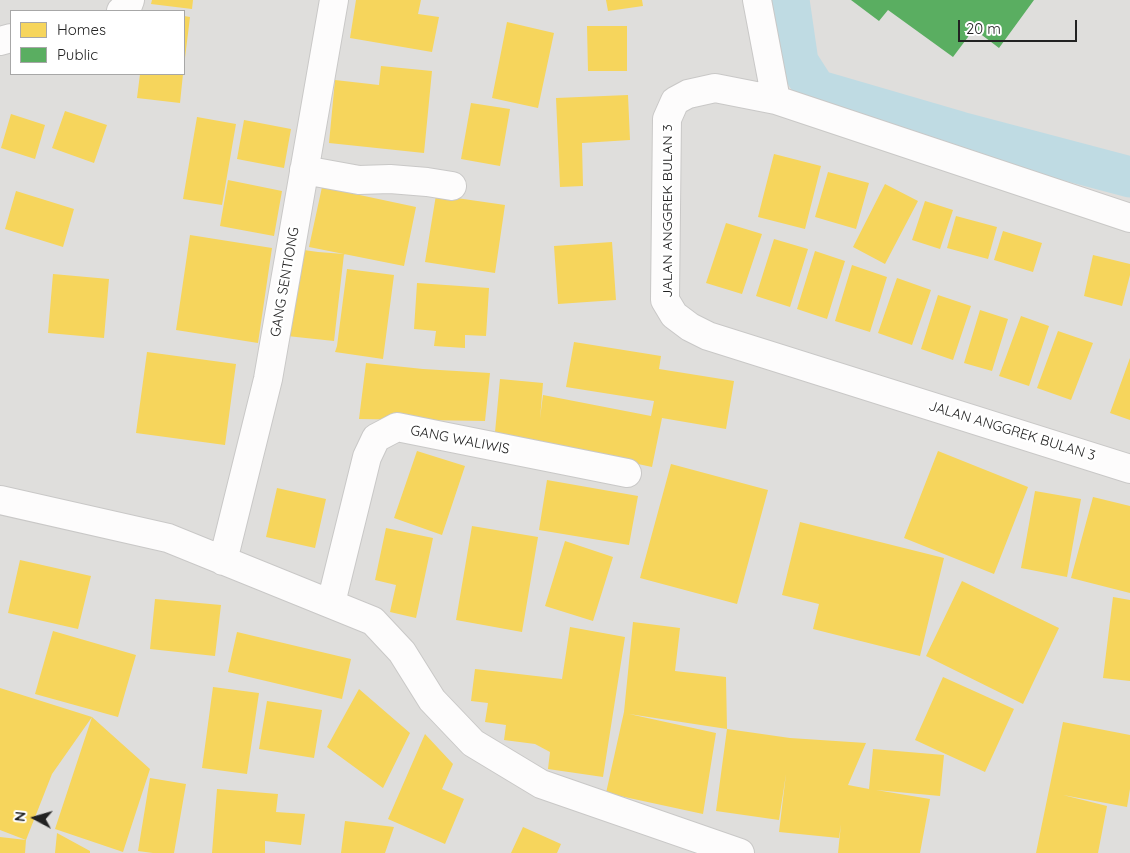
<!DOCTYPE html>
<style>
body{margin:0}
#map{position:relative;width:1130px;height:853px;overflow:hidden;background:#f0eeeb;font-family:Quicksand,sans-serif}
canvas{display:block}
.legend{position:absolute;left:10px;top:10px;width:175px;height:65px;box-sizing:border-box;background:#fff;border:1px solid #a7a7a7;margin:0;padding:6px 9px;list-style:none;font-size:15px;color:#222}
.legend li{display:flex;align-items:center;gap:10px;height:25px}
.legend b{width:25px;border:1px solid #a7a7a7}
.north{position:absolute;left:10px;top:793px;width:50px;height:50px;-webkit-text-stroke:4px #fff;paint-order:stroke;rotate:276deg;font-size:14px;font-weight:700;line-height:20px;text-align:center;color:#222}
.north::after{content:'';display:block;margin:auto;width:18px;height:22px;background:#222;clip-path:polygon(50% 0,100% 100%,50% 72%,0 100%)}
.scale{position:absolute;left:958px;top:20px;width:119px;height:22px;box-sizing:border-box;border:2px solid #222;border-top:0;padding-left:6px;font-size:15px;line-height:18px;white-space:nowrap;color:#222;-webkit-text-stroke:4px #fff;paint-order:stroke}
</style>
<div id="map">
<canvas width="1130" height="853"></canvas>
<ul class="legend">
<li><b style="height:14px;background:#f6d55c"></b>Homes</li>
<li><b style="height:14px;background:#5aae61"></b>Public</li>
</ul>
<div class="north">N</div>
<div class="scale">20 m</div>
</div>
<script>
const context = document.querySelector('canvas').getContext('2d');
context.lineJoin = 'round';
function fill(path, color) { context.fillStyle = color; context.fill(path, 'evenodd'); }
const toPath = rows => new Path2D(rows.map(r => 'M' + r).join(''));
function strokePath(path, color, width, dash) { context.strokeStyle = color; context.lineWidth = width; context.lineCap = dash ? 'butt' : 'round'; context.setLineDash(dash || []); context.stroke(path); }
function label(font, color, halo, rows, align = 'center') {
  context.font = font + ' Quicksand,sans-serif'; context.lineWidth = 5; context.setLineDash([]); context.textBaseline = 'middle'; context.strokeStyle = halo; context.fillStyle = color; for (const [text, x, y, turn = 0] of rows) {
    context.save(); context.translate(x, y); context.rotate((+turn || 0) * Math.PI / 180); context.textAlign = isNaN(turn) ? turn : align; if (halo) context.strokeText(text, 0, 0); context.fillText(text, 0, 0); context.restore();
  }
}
fill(toPath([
 [0,0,1130,0,1130,853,0,853],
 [11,11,184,11,184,74,11,74]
]), '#dfdedc');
fill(toPath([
 [152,0,193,0,192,9,151,4],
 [356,0,421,0,418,14,439,17,432,52,350,38],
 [606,0,642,0,643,6,608,11],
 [184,16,190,17,185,58,184,58],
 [507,22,554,33,538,108,492,98],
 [587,26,627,26,627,71,588,71],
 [381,66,432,71,424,153,329,143,335,80,379,85],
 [140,74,183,74,180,103,137,98],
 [628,95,630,140,582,143,583,186,560,187,556,98],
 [471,103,510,109,500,166,461,159],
 [65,111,107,125,94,163,52,148],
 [11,114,45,125,35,159,1,148],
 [197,117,236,124,222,205,183,199],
 [244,120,291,129,284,168,237,159],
 [774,154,821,166,805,229,758,217],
 [828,172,869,183,856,229,815,217],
 [228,180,282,191,274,236,220,226],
 [885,184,918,201,885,264,853,247],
 [322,187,416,207,404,266,309,247],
 [16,191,74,209,63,247,5,229],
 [436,195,505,205,495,273,425,262],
 [925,201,953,210,940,249,912,240],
 [956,216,997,227,988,259,947,248],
 [726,223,762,234,742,294,706,283],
 [1003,231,1042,243,1033,272,994,260],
 [190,235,272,248,258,343,176,330],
 [774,239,808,249,790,307,756,296],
 [612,242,616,300,558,304,554,246],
 [297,249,318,252,344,254,334,341,287,336],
 [815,251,845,261,827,319,797,309],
 [1093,255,1130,264,1130,275,1122,306,1084,296],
 [852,265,887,277,870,332,835,321],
 [347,269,394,275,383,359,335,352,337,346],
 [53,274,109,279,104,338,48,333],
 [897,278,931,290,912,345,878,333],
 [417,283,489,288,486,336,465,335,465,348,434,346,436,331,414,329],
 [938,295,971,306,953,360,921,349],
 [980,310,1008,319,992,371,964,363],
 [1021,316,1049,326,1029,386,999,376],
 [1058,331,1093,343,1071,400,1037,388],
 [574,342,661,356,659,369,734,381,726,429,662,418,652,467,596,455,494,443,500,379,543,383,540,419,543,395,651,416,654,401,566,387],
 [147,352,236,364,225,445,136,433],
 [1130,358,1130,420,1110,413],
 [366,363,423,369,490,373,485,421,359,419],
 [417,451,465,466,442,535,394,518],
 [938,451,1028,487,994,574,904,538],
 [671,464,768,490,737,604,640,578],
 [547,480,638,496,629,545,539,530],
 [277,488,326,499,315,548,266,537],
 [1035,491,1081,499,1067,577,1021,568],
 [1093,497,1130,506,1130,593,1071,578],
 [800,522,944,558,920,656,813,629,819,604,782,595],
 [472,526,538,537,522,632,456,620],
 [386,528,433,538,416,618,390,612,396,585,375,580],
 [565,541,613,557,593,621,545,606],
 [20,560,91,576,78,629,8,613],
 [962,581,1059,628,1023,704,926,656],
 [1113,597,1130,600,1130,681,1103,678],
 [155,599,221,605,215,656,150,649],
 [633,622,680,628,675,671,726,677,727,729,629,714,716,733,703,814,606,793,624,712],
 [570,627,625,637,603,777,548,769,550,752,535,744,504,740,506,725,485,722,488,703,471,701,475,669,562,679],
 [53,631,136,655,118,717,35,694],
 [237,632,351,659,342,699,228,672],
 [943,677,1014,709,985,772,915,740],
 [213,687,259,693,247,774,202,768],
 [0,688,92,717,150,769,123,852,55,829,92,717,52,774,26,840,0,830],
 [359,689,410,733,383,788,327,747],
 [267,701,322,710,314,758,259,749],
 [1063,722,1130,735,1130,789,1127,807,1063,795,1107,806,1098,853,1036,853],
 [727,729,790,738,866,743,848,785,869,789,873,749,944,755,940,796,876,790,930,799,920,853,838,853,841,824,839,838,779,832,786,774,779,820,716,811],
 [425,734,453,764,442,789,464,799,445,844,388,819],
 [150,778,186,784,174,853,153,853,138,851],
 [217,789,278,794,276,812,305,814,301,845,265,841,265,853,212,853],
 [345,821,394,827,385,853,341,853],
 [523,827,561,844,557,853,511,853],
 [57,833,90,851,90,853,55,853],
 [0,837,26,840,25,853,0,853]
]), '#f6d55c');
fill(toPath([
 [851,0,1034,0,999,48,974,29,953,57,888,10,879,21]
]), '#5aae61');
strokePath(toPath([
 [789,0,798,62,816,90,960,132,1130,177]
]), '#bfdbe3', 41);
const minor = toPath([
 [757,0,776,100],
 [121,11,127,8,130,0],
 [0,41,11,38],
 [304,170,359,180,390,179,427,182,452,186],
 [1130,218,776,100,715,88,688,94,675,101,667,119,665,300,674,315,690,327,708,336,1130,469],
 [0,500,168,538,373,621,402,652,432,700,473,743,541,784,740,853],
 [223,561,268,379,334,0],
 [331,603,367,457,376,438,397,427,627,473]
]);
strokePath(minor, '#c9c8c7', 30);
strokePath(minor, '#fdfcfc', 28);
label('14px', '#222', '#fff', [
 ["JALAN ANGGREK BULAN 3",668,211,-90],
 ["GANG SENTIONG",285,282,-80],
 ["JALAN ANGGREK BULAN 3",1012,431,17],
 ["GANG WALIWIS",460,440,11]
]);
</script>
